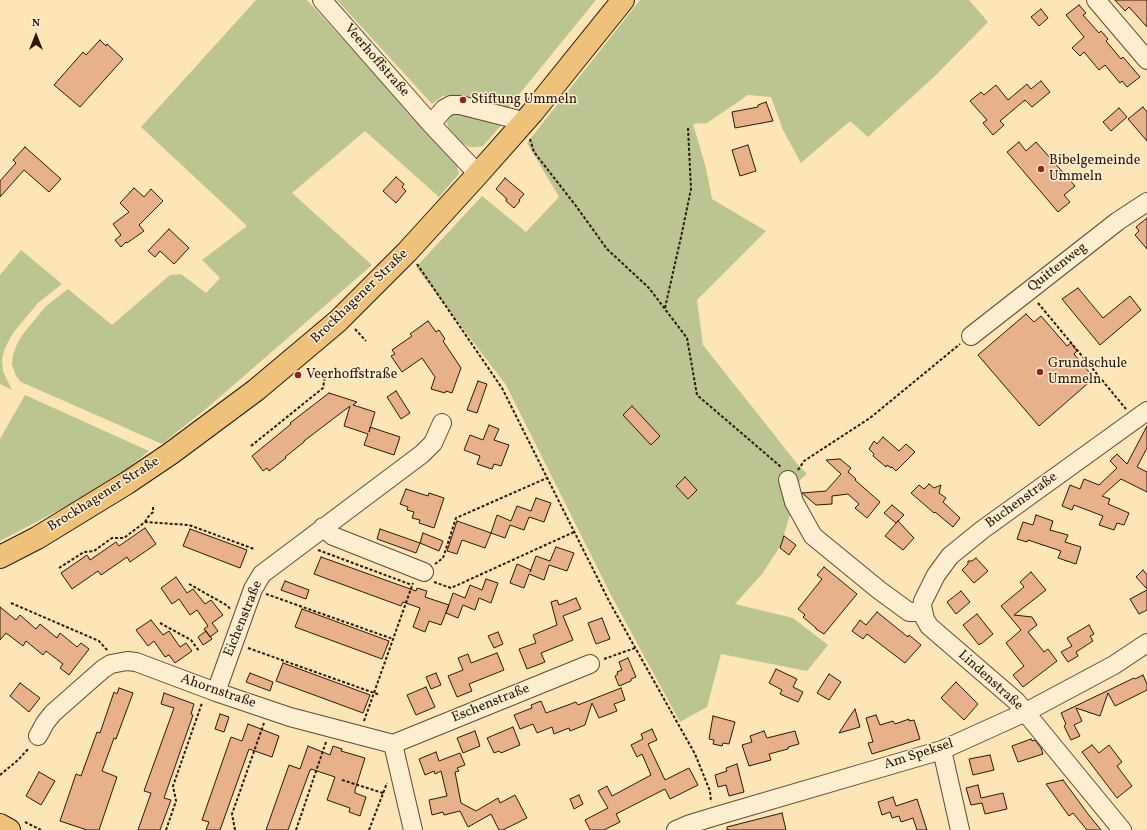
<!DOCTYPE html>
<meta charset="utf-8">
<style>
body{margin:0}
#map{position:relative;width:1147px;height:830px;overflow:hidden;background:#fce5b6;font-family:Vollkorn,serif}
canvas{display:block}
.north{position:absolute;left:16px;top:16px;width:40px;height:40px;-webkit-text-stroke:3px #fdeed0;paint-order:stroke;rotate:0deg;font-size:11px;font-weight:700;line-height:16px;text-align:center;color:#2c1709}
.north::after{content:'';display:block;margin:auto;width:14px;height:18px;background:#2c1709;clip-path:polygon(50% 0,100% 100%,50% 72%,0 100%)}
</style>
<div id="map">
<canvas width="1147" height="830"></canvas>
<div class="north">N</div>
</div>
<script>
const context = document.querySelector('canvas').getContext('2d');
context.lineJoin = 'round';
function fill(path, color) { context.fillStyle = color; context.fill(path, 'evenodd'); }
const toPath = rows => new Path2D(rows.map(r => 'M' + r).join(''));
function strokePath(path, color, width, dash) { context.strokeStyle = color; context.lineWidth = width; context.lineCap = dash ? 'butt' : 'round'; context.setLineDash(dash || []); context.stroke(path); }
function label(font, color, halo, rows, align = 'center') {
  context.font = font + ' Vollkorn,serif'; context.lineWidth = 3; context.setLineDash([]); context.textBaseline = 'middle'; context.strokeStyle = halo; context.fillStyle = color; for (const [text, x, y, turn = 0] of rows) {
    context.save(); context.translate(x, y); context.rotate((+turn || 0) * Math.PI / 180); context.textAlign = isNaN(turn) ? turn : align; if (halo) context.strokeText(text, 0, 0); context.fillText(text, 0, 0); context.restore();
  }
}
fill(toPath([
 [256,0,307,0,456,162,459,174,439,197,365,131,292,193,372,265,207,408,162,444,21,382,16,376,12,365,13,355,17,344,23,334,46,306,68,289,112,325,170,275,181,274,206,293,220,278,202,260,247,226,141,127],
 [337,0,596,0,508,108,496,107,453,95,443,96,432,104],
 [640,0,969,0,988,22,936,75,868,137,850,121,801,163,783,130,771,97,748,95,707,123,693,124,706,168,712,199,766,231,697,300,703,345,799,466,807,474,800,480,781,545,762,574,735,604,793,618,828,645,807,671,721,654,707,707,680,722,613,599,506,385,416,267,482,196,526,232,559,197,527,143],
 [455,111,504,122,483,146,477,147,469,147,462,143,448,127,447,122,450,114],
 [21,250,62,284,38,303,13,333,5,348,2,359,3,371,12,390,0,384,0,275],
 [25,395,149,451,127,469,78,500,0,541,0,439]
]), '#bcc591');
const building = toPath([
 [1115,0,1147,0,1147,27,1129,7,1125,11,1115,0],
 [1079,5,1086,13,1083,15,1099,33,1101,31,1108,39,1106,41,1121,59,1123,57,1140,77,1127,87,1122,81,1120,83,1105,65,1099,70,1084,52,1080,56,1072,48,1084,37,1066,15,1079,5],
 [1041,9,1048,18,1039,26,1031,17,1041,9],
 [100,40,106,46,107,44,123,59,80,107,54,85,83,52,86,55,100,40],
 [1041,81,1050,92,1032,107,1025,100,1000,121,1004,125,993,135,983,123,987,120,970,101,981,92,984,95,996,85,1008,100,1027,84,1031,89,1041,81],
 [766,102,773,121,735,128,732,112,758,107,758,105,766,102],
 [1143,107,1147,112,1147,141,1128,119,1143,107],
 [1119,108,1127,117,1111,131,1103,122,1119,108],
 [1019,142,1026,151,1036,142,1075,186,1064,195,1070,202,1058,212,1007,152,1019,142],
 [748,145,756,171,740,176,732,150,748,145],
 [25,147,61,179,49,192,24,170,0,197,0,181,16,163,13,160,25,147],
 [396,177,404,184,402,187,406,191,396,203,383,191,396,177],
 [505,178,524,194,519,200,520,201,514,208,506,201,507,199,496,189,505,178],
 [134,188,144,197,151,189,163,201,139,225,144,231,127,243,126,242,121,247,115,240,121,235,113,224,129,212,120,203,134,188],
 [1147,218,1147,249,1135,235,1139,231,1136,227,1147,218],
 [169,229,189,248,174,264,160,251,155,257,148,251,169,229],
 [1078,288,1103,318,1130,296,1141,310,1100,345,1062,299,1078,288],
 [1026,314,1034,322,1041,316,1067,346,1071,343,1077,351,1074,354,1094,378,1039,426,978,355,1026,314],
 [428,321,436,332,439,330,445,339,443,341,461,368,452,393,446,391,445,393,431,389,435,377,422,358,402,372,391,356,395,354,392,350,412,336,410,334,428,321],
 [478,381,487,384,477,413,467,410,478,381],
 [396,391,410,413,401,419,387,397,396,391],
 [329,393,357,402,353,405,375,412,369,432,370,427,400,437,394,455,364,445,368,434,344,426,350,406,304,441,304,442,285,457,286,458,269,471,267,468,263,471,252,456,291,424,290,423,329,393],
 [632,406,660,436,651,445,623,415,632,406],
 [489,425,499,429,494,440,509,445,501,466,494,464,492,469,477,464,480,456,464,450,470,435,483,440,489,425],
 [1147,426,1147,448,1137,467,1147,472,1147,492,1121,479,1102,496,1110,499,1108,504,1129,513,1124,525,1117,523,1114,530,1099,525,1103,516,1074,505,1072,510,1062,506,1070,485,1080,489,1084,479,1099,485,1117,468,1110,461,1117,454,1127,464,1147,426],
 [883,437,899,451,906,444,915,452,896,471,892,467,891,468,887,465,886,467,873,456,874,454,869,449,874,441,877,444,883,437],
 [840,459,851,468,848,472,856,479,855,480,880,502,867,518,855,508,859,504,848,494,832,496,832,504,816,505,802,493,826,491,841,474,826,460,840,459],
 [685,477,697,490,688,499,676,486,685,477],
 [929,484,934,488,941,485,939,493,946,498,943,502,960,518,953,527,935,512,934,513,911,493,919,485,924,489,929,484],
 [406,489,428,496,429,493,444,498,434,528,419,523,420,520,412,518,414,512,407,510,408,507,400,504,406,489],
 [536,498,551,503,544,522,529,517,524,530,510,525,505,538,491,533,497,515,511,521,517,506,531,511,536,498],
 [892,505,904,515,896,523,884,513,892,505],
 [1036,515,1053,521,1050,530,1068,535,1065,542,1081,547,1076,564,1058,558,1061,551,1028,540,1027,542,1017,539,1023,522,1033,525,1036,515],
 [457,521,491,533,485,548,462,540,457,554,447,551,457,521],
 [898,521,914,538,903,550,885,536,898,521],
 [145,528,156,544,130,562,127,557,101,575,98,571,72,589,61,573,87,555,90,560,116,542,119,546,145,528],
 [190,529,247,550,240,568,183,546,190,529],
 [380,529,420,543,416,553,377,539,380,529],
 [423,533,443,541,439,551,420,543,423,533],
 [784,536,796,545,789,555,780,548,784,536],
 [556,547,574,553,567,571,549,565,544,580,529,574,524,588,510,583,517,564,531,570,530,572,536,556,550,561,556,547],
 [321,557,416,591,417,588,427,591,425,597,449,605,441,625,429,621,425,632,413,627,420,608,403,602,401,606,314,574,321,557],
 [976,558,988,571,974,583,962,570,968,564,968,561,972,561,976,558],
 [824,567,857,594,824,634,816,629,816,628,803,617,805,615,798,609,822,579,817,575,824,567],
 [1143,570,1147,575,1147,589,1136,577,1143,570],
 [1031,572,1046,590,1014,615,1032,617,1037,625,1028,632,1044,652,1048,649,1057,661,1023,687,1013,675,1024,666,1006,643,1021,630,1001,606,1024,587,1020,582,1031,572],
 [176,577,187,593,193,589,205,604,211,600,223,615,212,623,218,631,210,637,204,629,208,626,197,610,190,615,179,599,172,604,161,588,176,577],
 [486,579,498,583,491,603,479,598,475,610,463,605,458,618,446,613,453,593,465,598,470,585,482,590,486,579],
 [285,581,309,590,306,599,281,590,285,581],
 [1147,590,1147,610,1139,614,1130,599,1147,590],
 [961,591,970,602,956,614,947,602,961,591],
 [576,598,581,609,563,616,573,640,541,653,545,662,527,669,519,649,536,643,533,635,557,625,551,602,557,600,559,605,576,598],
 [0,607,16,620,20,615,36,629,40,624,57,638,60,633,77,647,81,643,89,649,69,675,60,668,63,664,46,651,43,655,26,641,23,646,6,633,0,640,0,607],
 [302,609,389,641,382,659,295,627,302,609],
 [877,612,908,637,909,635,921,645,905,663,867,634,863,639,852,631,860,620,866,625,877,612],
 [977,614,993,634,981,644,981,643,979,645,963,625,977,614],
 [602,618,610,639,596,644,588,623,602,618],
 [151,620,163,635,169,631,180,647,186,643,192,651,175,663,169,655,165,657,154,641,148,646,136,630,151,620],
 [1089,625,1094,634,1090,636,1093,641,1076,652,1078,656,1068,662,1061,652,1072,646,1067,638,1089,625],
 [206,631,212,639,203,645,198,637,206,631],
 [498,632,503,644,494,648,488,636,498,632],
 [497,653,504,670,469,684,472,691,457,697,448,676,463,670,458,658,468,654,471,663,497,653],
 [628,658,636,677,631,679,631,681,619,686,615,676,618,674,617,672,622,670,619,662,628,658],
 [283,663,370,695,363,713,276,681,283,663],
 [776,669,797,679,793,687,803,692,798,702,780,694,782,690,769,683,776,669],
 [250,673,273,682,270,691,246,682,250,673],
 [436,673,441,685,431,689,426,677,436,673],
 [829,674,841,682,829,700,817,693,829,674],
 [1143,675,1147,684,1147,690,1115,706,1108,693,1100,716,1076,708,1082,721,1074,725,1080,736,1071,740,1064,726,1066,724,1061,713,1134,678,1135,679,1143,675],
 [956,682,978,704,964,720,941,698,956,682],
 [20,683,40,698,29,712,10,696,20,683],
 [426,687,435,707,416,715,407,695,426,687],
 [119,688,133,693,116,739,114,738,102,771,117,777,99,830,87,830,60,821,76,774,81,776,97,732,100,733,114,692,117,694,119,688],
 [621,688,625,700,614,704,617,711,599,718,592,703,585,725,570,731,569,728,554,734,552,727,537,733,533,724,520,729,514,715,532,708,531,705,541,701,546,713,576,702,578,705,621,688],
 [164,693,194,704,191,714,193,715,164,798,171,800,160,830,138,830,151,793,144,791,174,708,161,704,164,693],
 [855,709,860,727,839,733,846,722,855,709],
 [220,714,229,717,224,732,215,729,220,714],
 [876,715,880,725,893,721,895,724,909,719,909,721,914,720,920,739,872,754,868,743,873,742,866,718,876,715],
 [713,716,735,722,729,744,723,743,722,746,713,744,714,740,709,739,713,716],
 [248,724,279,736,272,757,249,749,220,830,206,830,209,822,202,820,231,737,242,741,248,724],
 [513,727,520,745,501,753,499,751,494,753,487,738,513,727],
 [652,729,657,740,648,744,665,780,689,768,698,785,670,799,665,789,616,814,620,822,604,830,590,830,585,820,608,808,598,791,607,786,612,796,651,775,642,754,637,757,631,745,643,739,641,734,652,729],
 [475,731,480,746,463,753,457,738,475,731],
 [764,731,767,738,795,731,799,744,788,747,788,749,769,754,771,760,749,766,742,745,752,742,750,736,764,731],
 [1031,739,1032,741,1035,740,1041,748,1043,754,1018,762,1012,746,1031,739],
 [1092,745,1099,753,1109,745,1122,762,1117,766,1132,786,1117,798,1082,752,1092,745],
 [308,746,330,755,333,746,342,749,341,751,365,758,355,790,355,793,366,797,360,816,349,812,350,808,327,800,335,777,311,769,311,770,310,770,288,830,266,830,289,765,300,769,308,746],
 [436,752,439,761,460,753,465,765,457,768,459,771,455,772,461,803,476,811,498,798,500,803,515,795,527,818,503,830,499,830,491,814,468,827,460,811,444,815,443,812,432,815,429,800,447,796,441,771,435,774,434,771,425,775,419,759,436,752],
 [990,755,994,770,973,775,969,759,990,755],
 [737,764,744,792,729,796,726,785,718,787,715,775,727,771,726,768,737,764],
 [39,772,55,781,41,805,26,796,39,772],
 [1063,780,1088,814,1101,830,1087,830,1073,813,1069,816,1046,784,1063,780],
 [978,785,981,798,1003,793,1007,809,985,814,982,803,971,805,966,788,978,785],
 [579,795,583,804,574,809,570,799,579,795],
 [893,797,896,806,917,799,927,830,917,830,913,818,901,822,899,816,892,818,890,812,882,815,878,802,893,797],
 [782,813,786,830,727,830,727,827,782,813]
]);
fill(building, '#e7b28b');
strokePath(building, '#2c1709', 1);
const minor = toPath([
 [322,0,431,124,478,174],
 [1096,0,1147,60],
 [431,124,444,109,451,105,460,105,515,119,522,124],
 [971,336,1118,221,1147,202],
 [788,480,794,502,813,536,879,590,909,612,923,612],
 [323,527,333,536,424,572],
 [216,692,253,589,262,574,422,454,433,443,442,423],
 [38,736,45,723,53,713,103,669,111,664,127,661,136,662,216,692,290,717,393,744],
 [393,744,590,664],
 [393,744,413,830],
 [942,750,960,830],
 [676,830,690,824,713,817,942,750,1026,712,1114,665,1147,643],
 [1122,830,1016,701,929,626,925,619,922,606,923,601,936,575,950,556,982,530,1147,411]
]);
const major = toPath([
 [0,557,37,538,127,483,170,454,256,390,338,321,407,252,478,174,532,113,623,0],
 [0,825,9,830]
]);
strokePath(minor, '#604a34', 20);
strokePath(major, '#2c1709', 24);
strokePath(toPath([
 [530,139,534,152,576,206,607,249,649,288,687,338,697,395,781,467],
 [417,264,502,388,610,603,695,754,710,791,711,802],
 [1038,303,1126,409],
 [665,308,681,237,691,189,688,128],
 [355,329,366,341],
 [251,446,323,388,325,376],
 [798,470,804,461,870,418,960,344],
 [145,522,148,517,153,512,153,506],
 [318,550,412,585],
 [435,564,443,558,456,518,547,478],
 [59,568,84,552,94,551,112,538,124,538,145,522,189,525,254,549],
 [434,582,451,588,574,532],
 [189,584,228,606,230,609],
 [266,594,393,639],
 [11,603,99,641,108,651],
 [160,623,191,640,199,651],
 [248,648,380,695],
 [604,659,635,648],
 [364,721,413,583],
 [0,775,18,760,29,748],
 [342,780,383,793],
 [25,822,41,830],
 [166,830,176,801,173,786,202,703],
 [235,830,232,814,264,723],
 [296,830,326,742],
 [369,830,387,783]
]), '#2c1709', 2, [3, 2]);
strokePath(minor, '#fdeed0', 18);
strokePath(major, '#eec27b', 22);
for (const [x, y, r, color] of [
 [463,100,4,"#8f2418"],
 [1041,169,4,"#8f2418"],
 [1040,372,4,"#8f2418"],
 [298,375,4,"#8f2418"]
]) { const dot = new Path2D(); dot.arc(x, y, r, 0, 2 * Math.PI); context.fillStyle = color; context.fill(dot); strokePath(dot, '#fdeed0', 1.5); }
label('14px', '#2c1709', '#fdeed0', [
 ["Veerhoffstraße",376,61,49],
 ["Quittenweg",1058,268,-38],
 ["Brockhagener Straße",360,297,-44],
 ["Brockhagener Straße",104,495,-32],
 ["Buchenstraße",1022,501,-36],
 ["Eichenstraße",244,619,-68],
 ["Lindenstraße",990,681,42],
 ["Ahornstraße",218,692,19],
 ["Eschenstraße",491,704,-22],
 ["Am Speksel",919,755,-18]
]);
label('14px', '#2c1709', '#fdeed0', [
 ["Stiftung Ummeln",471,100],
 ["Bibelgemeinde",1049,161],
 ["Ummeln",1049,177],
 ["Grundschule",1048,364],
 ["Ummeln",1048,380],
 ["Veerhoffstraße",306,375]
], 'left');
</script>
